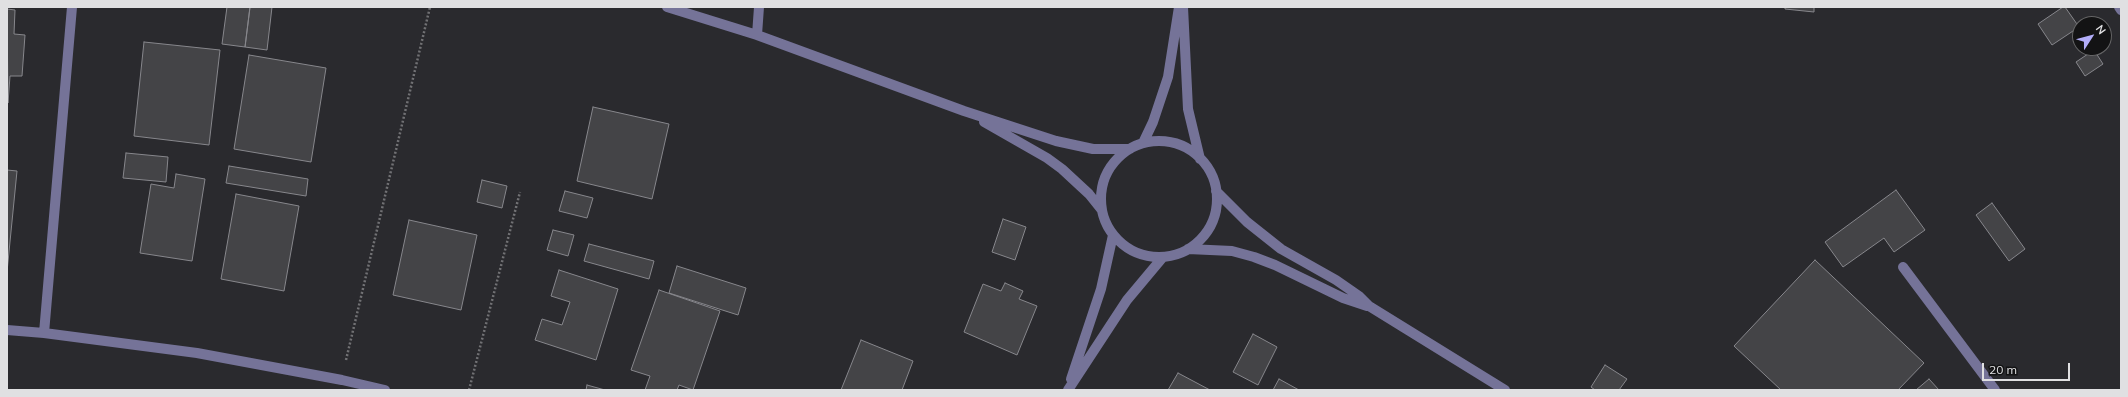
<!DOCTYPE html>
<style>
body{margin:0}
#map{position:relative;width:2128px;height:397px;overflow:hidden;background:#2a2a2e;font-family:Mulish,sans-serif}
canvas{display:block}
.frame{position:absolute;inset:0;border:8px solid #e0e0e2;pointer-events:none}
.north{position:absolute;left:2072px;top:16px;width:40px;height:40px;box-sizing:border-box;background:#131314;border:1px solid #656566;border-radius:50%;rotate:54deg;font-size:11px;font-weight:700;line-height:16px;text-align:center;color:#e0e0e2}
.north::after{content:'';display:block;margin:auto;width:14px;height:18px;background:#b2adf9;clip-path:polygon(50% 0,100% 100%,50% 72%,0 100%)}
.scale{position:absolute;left:1982px;top:363px;width:88px;height:18px;box-sizing:border-box;border:2px solid #e0e0e2;border-top:0;padding-left:5px;font-size:12px;line-height:14px;white-space:nowrap;color:#e0e0e2;-webkit-text-stroke:3px #131314;paint-order:stroke}
</style>
<div id="map">
<canvas width="2128" height="397"></canvas>
<div class="frame"></div>
<div class="north">N</div>
<div class="scale">20 m</div>
</div>
<script>
const context = document.querySelector('canvas').getContext('2d');
context.lineJoin = 'round';
function fill(path, color) { context.fillStyle = color; context.fill(path, 'evenodd'); }
const toPath = rows => new Path2D(rows.map(r => 'M' + r).join(''));
function strokePath(path, color, width, dash) { context.strokeStyle = color; context.lineWidth = width; context.lineCap = dash ? 'butt' : 'round'; context.setLineDash(dash || []); context.stroke(path); }
const building = toPath([
 [227,7,250,7,245,47,222,44,227,7],
 [250,7,272,7,267,50,245,47,250,7],
 [1785,7,1814,7,1814,12,1785,9,1785,7],
 [2063,7,2065,7,2079,27,2052,45,2038,24,2063,7],
 [7,9,15,10,14,34,25,35,22,76,10,76,8,103,7,9],
 [144,42,220,50,209,145,134,136,144,42],
 [2094,50,2103,64,2085,76,2076,62,2094,50],
 [249,55,326,68,311,162,234,149,249,55],
 [593,107,669,124,652,199,577,181,593,107],
 [126,153,168,157,166,182,123,178,126,153],
 [229,166,308,179,306,196,226,183,229,166],
 [7,170,17,171,7,272,7,170],
 [176,174,205,179,192,261,140,253,151,184,174,188,176,174],
 [482,180,507,186,502,208,477,202,482,180],
 [1896,190,1925,230,1894,252,1884,238,1843,267,1825,242,1896,190],
 [565,191,593,198,587,218,559,211,565,191],
 [236,194,299,206,284,291,221,279,236,194],
 [1992,203,2025,249,2009,261,1976,215,1992,203],
 [1003,219,1026,227,1015,260,992,252,1003,219],
 [409,220,477,235,461,310,393,295,409,220],
 [553,230,574,235,568,256,547,250,553,230],
 [589,244,654,261,649,279,584,261,589,244],
 [1815,260,1924,363,1898,390,1781,390,1734,346,1815,260],
 [677,266,746,288,738,315,669,293,677,266],
 [559,270,618,289,596,360,535,340,542,319,562,325,570,302,551,296,559,270],
 [1005,283,1023,291,1019,299,1037,306,1017,355,964,332,983,284,1001,291,1005,283],
 [659,290,720,311,693,390,679,385,677,390,645,390,650,376,631,370,659,290],
 [1253,334,1277,347,1258,385,1233,372,1253,334],
 [861,340,913,361,902,390,841,390,861,340],
 [1605,365,1627,379,1619,390,1595,390,1591,387,1605,365],
 [1178,373,1210,390,1168,390,1178,373],
 [1279,379,1299,390,1273,390,1279,379],
 [1929,379,1939,390,1916,390,1929,379],
 [587,385,605,390,586,390,587,385]
]);
fill(building, '#444447');
strokePath(building, '#87878c', 1);
strokePath(toPath([
 [346,360,430,7],
 [469,390,520,192]
]), '#717174', 2.5, [2, 2]);
strokePath(toPath([
 [667,7,757,35,964,111,1056,141,1093,149,1130,149],
 [1183,7,1188,109,1200,159],
 [2119,7,2121,10],
 [757,35,759,7],
 [984,122,1047,158,1062,169,1089,194,1101,209],
 '1101 199a58 58 0 1 1 116 0a58 58 0 1 1-116 0Z',
 [1143,143,1153,122,1168,77,1179,7],
 [1216,191,1247,222,1281,249,1336,280,1359,296,1369,306,1505,390],
 [1188,249,1232,251,1254,257,1275,265,1343,298,1367,306],
 [1903,267,1995,390],
 [7,330,44,333,197,353,342,380,385,390],
 [44,333,72,7],
 [1071,379,1101,289,1113,235],
 [1068,390,1127,300,1163,257]
]), '#757398', 10);
</script>
